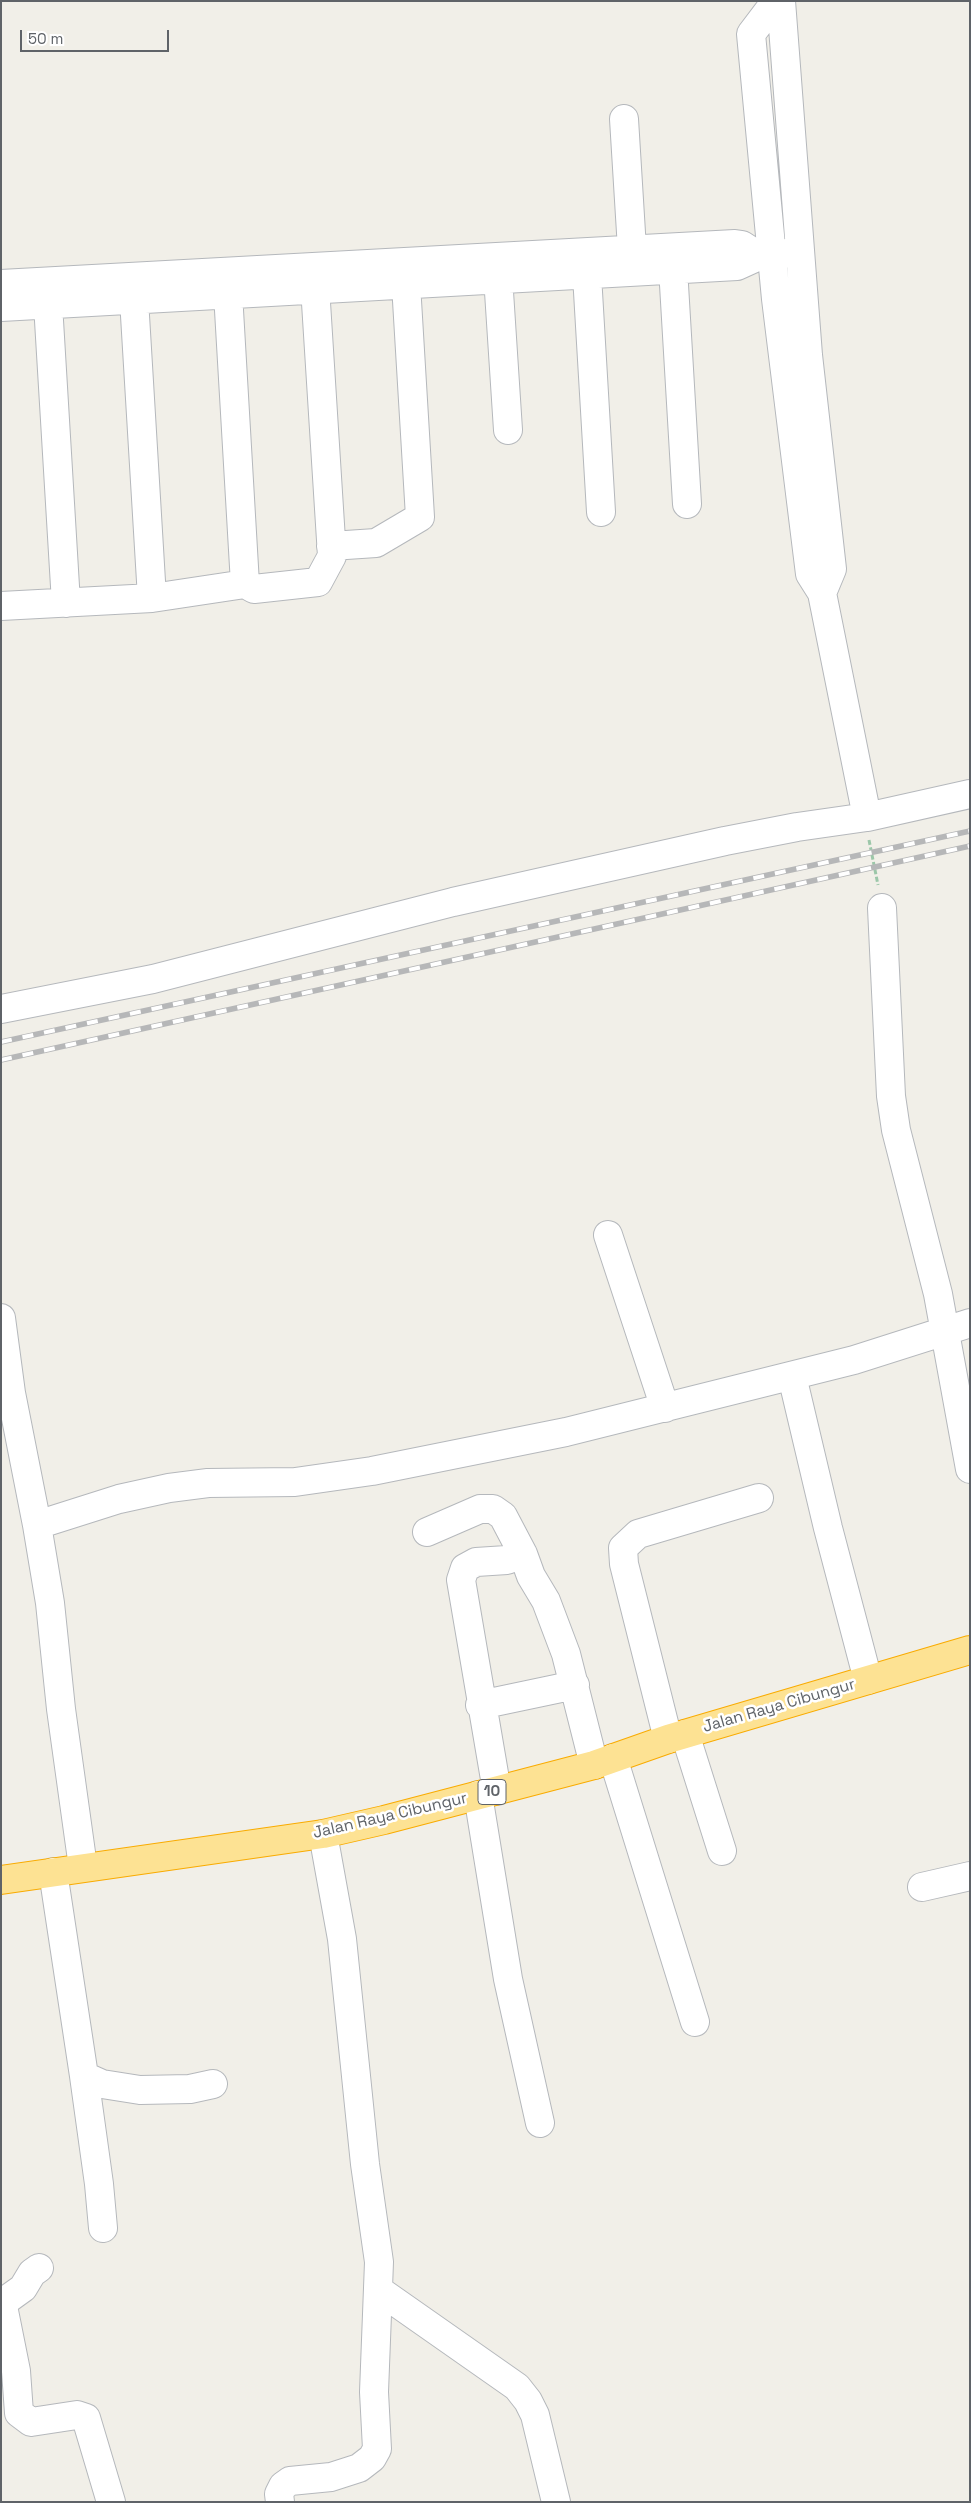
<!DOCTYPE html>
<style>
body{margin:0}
#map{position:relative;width:971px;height:2503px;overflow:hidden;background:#f1efe8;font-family:"Space Grotesk",sans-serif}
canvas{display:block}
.frame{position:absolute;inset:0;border:2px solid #5f6368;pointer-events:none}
.scale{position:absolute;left:20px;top:30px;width:149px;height:22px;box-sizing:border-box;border:2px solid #5f6368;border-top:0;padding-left:6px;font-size:15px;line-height:18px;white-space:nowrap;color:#5f6368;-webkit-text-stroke:4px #fff;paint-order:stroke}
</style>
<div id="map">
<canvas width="971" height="2503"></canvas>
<div class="frame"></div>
<div class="scale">50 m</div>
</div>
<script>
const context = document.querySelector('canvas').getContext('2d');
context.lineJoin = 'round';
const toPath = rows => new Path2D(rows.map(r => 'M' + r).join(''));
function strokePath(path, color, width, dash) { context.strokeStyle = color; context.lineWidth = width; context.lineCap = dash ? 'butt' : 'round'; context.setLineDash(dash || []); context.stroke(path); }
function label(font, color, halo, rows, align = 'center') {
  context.font = font + ' "Space Grotesk",sans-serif'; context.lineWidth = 5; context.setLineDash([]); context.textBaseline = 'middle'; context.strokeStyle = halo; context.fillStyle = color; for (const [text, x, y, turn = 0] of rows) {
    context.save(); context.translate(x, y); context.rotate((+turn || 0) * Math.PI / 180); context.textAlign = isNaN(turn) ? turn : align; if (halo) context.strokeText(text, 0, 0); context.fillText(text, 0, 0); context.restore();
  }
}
const minor = toPath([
 [776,1,751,34,776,299,810,574,822,593,867,817],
 [781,1,808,355,832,569,822,593],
 [624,119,632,249],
 [672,251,687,504],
 [497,261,508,430],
 [587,275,601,512],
 [227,276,245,584],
 [1,284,735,244,742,245,759,256],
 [134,299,152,598],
 [48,304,66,603],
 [1,307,737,266,759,256,799,252],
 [331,546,376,543,420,517,406,284],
 [1,606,152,598,245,584,254,589,318,582,332,556,314,271],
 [882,908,891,1096,896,1130,938,1294,970,1469],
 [1,1009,153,979,453,902,725,841,797,827,867,817,970,794],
 [608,1235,665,1408],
 [1,1318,11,1393,37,1525,50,1603,61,1709,83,1867],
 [792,1376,828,1528,868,1680],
 [37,1525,119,1499,169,1488,208,1483,295,1482,372,1471,566,1432,854,1360,970,1323],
 [427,1532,480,1509,493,1509,503,1516,523,1554],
 [480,1705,575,1685],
 [685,1734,722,1851],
 [668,1739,624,1564,623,1548,638,1534,759,1498],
 [613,1758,695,2022],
 [497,1791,461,1580,465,1568,476,1562,507,1560,523,1554,531,1576,546,1601,566,1654,594,1765],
 [478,1795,508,1979,540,2123],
 [53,1872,84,2076,102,2084,140,2090,190,2089,213,2084],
 [922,1887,970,1876],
 [84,2076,99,2184,103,2228],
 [39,2268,32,2273,23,2288,5,2301,3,2306,16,2371,19,2413,31,2422,77,2415,86,2418,111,2502],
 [380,2291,517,2387,528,2401,535,2415,556,2502],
 [280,2502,279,2494,283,2486,290,2481,331,2477,359,2468,372,2458,377,2449,374,2392,379,2262,365,2164,342,1939,323,1834]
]);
const highway = toPath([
 [1,1880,323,1834,384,1820,594,1765,668,1739,970,1650]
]);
strokePath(minor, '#b5b8bc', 30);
strokePath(highway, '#f9ab00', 30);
strokePath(toPath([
 [869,840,878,885]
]), '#9cc7a9', 3, [5, 2.5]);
strokePath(minor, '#fff', 28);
strokePath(highway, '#fde293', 28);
const rail = toPath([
 [1,1042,970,831],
 [1,1060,970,846]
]);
strokePath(rail, '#b6b7b8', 5.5);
strokePath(rail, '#fff', 4, [11]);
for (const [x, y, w] of [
 [492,1792,28]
]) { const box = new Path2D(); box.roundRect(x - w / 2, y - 12.5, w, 25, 4); context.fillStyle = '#fff'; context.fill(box); strokePath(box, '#5f6368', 1); }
label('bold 15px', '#5f6368', null, [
 ["10",492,1792]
]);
label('16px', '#5f6368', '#fff', [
 ["Jalan Raya Cibungur",779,1706,-16],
 ["Jalan Raya Cibungur",390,1816,-13]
]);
</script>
